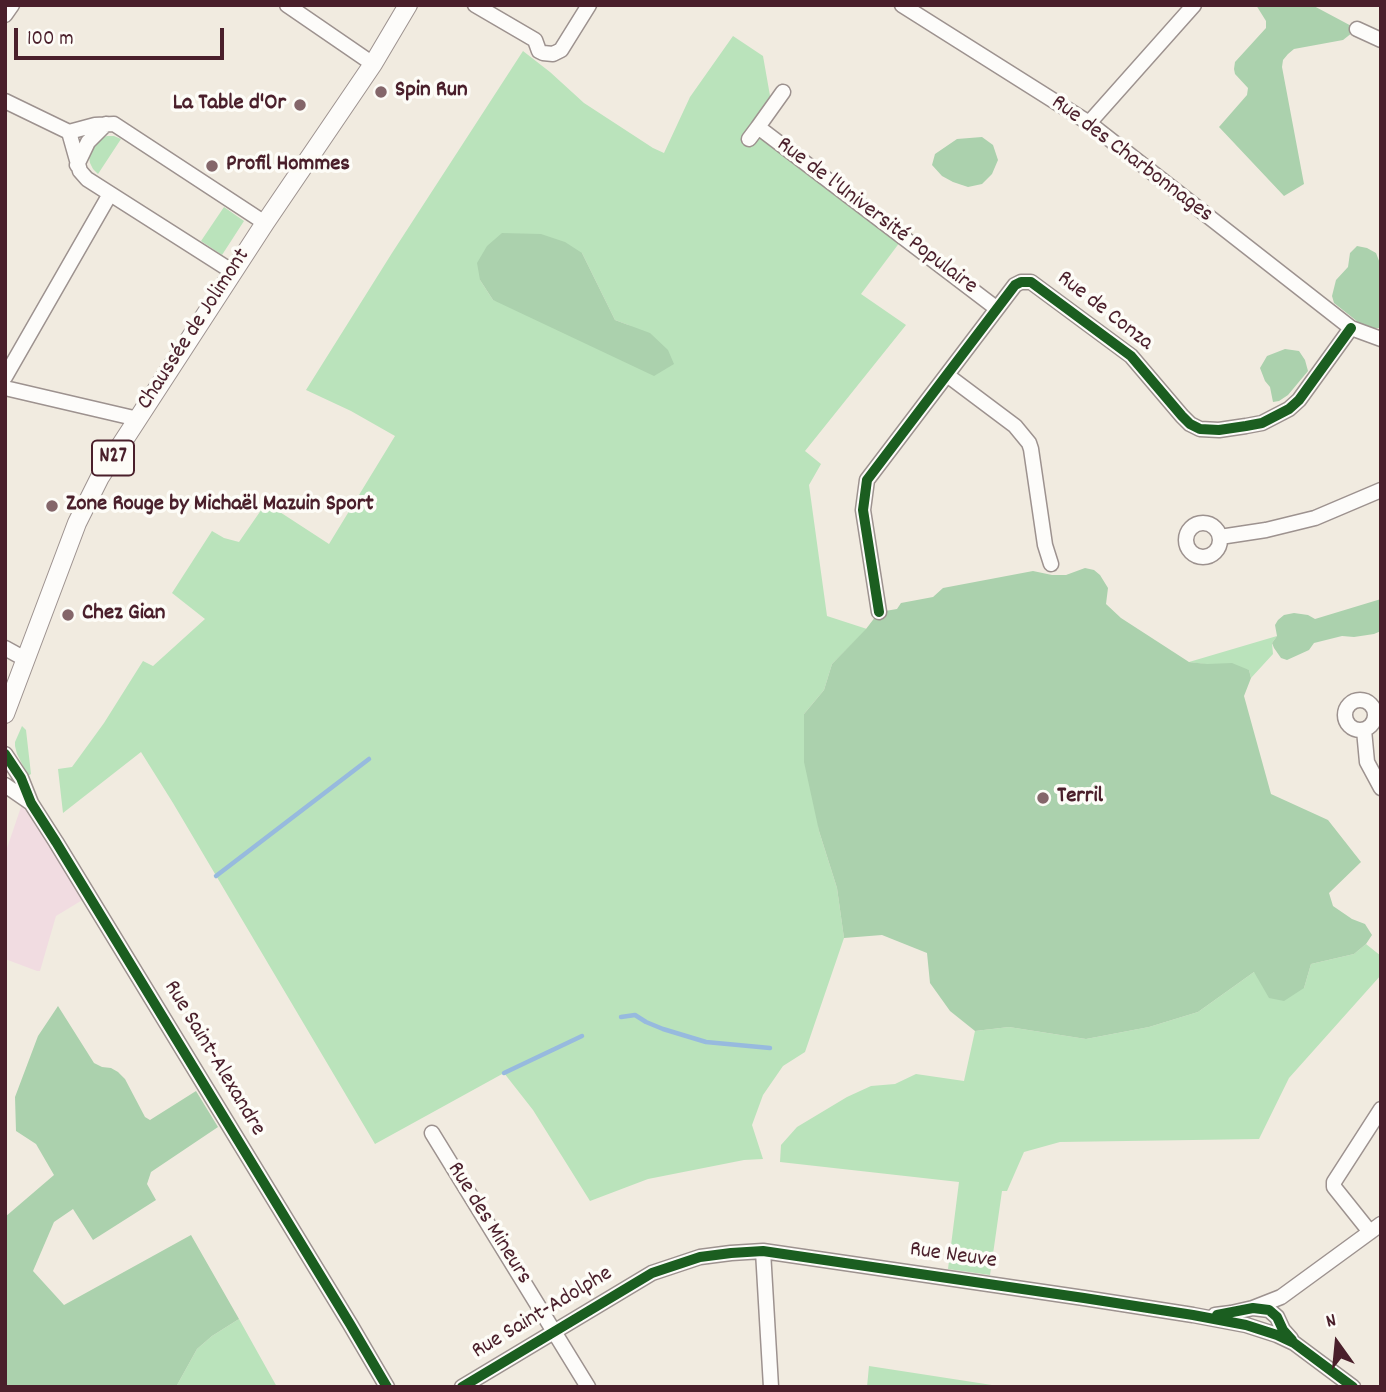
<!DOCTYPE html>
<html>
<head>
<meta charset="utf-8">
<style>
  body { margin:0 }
  #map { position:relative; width:1386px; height:1392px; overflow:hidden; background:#f1ebe0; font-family:Dekko,sans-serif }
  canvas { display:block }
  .frame { position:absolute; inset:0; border:7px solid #4a1f2b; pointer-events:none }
  .north { position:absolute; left:1302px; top:1308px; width:70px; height:70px; -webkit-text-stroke:5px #fdfcf7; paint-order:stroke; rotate:345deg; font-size:19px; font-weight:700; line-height:28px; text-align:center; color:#4a1f2b }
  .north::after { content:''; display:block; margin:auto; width:24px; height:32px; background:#4a1f2b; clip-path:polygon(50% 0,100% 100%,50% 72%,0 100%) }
  .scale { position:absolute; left:14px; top:28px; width:210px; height:32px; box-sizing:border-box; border:4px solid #4a1f2b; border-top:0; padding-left:9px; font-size:21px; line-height:24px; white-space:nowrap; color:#4a1f2b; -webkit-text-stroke:5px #fdfcf7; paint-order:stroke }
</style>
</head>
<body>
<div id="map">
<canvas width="1386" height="1392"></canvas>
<div class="frame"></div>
<div class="north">N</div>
<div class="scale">100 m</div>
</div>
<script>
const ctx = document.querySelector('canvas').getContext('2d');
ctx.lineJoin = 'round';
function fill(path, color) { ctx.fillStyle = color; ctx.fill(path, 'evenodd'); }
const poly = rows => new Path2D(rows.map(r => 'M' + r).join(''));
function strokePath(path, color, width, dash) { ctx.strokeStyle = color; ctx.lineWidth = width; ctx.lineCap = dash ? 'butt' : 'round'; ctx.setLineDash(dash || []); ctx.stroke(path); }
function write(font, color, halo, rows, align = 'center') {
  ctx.font = font + ' Dekko,sans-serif'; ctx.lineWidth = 7; ctx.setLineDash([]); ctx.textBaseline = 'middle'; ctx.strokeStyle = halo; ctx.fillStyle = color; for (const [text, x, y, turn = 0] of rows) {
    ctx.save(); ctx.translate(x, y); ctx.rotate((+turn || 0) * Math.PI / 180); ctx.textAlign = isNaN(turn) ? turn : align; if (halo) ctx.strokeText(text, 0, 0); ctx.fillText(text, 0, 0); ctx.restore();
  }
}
fill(poly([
  [31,803,89,896,56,916,40,971,37,971,5,959,5,854,22,804]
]), '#f1dce1');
fill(poly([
  [733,36,763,56,772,107,758,127,903,238,861,294,906,325,805,451,821,464,809,485,827,616,867,629,832,664,824,690,804,714,819,831,837,888,844,938,805,1052,783,1066,763,1095,752,1125,763,1159,744,1160,648,1179,590,1201,533,1110,504,1073,375,1144,173,803,141,752,63,813,58,769,72,767,104,723,143,661,153,666,205,619,172,593,212,531,224,538,239,542,266,503,329,544,395,436,351,411,306,390,392,253,523,51,550,72,584,103,653,148,664,153,690,97],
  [582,253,615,320,631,326,493,300,480,280],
  [107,136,114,136,121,139,98,174,93,169,90,163,89,156,91,149,100,139],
  [224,207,244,221,222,255,201,241],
  [1277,636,1272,643,1273,654,1251,678,1249,670,1189,662],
  [22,726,26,730,31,774,28,776,17,754,15,746,15,742],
  [1366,944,1381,956,1381,975,1289,1078,1259,1139,1060,1142,1024,1152,1007,1191,1002,1191,990,1275,948,1269,959,1182,780,1162,781,1145,797,1127,847,1097,871,1086,895,1084,916,1074,964,1081,975,1031,1009,1027,1086,1039,1149,1027,1198,1012,1254,972,1304,988,1311,964,1354,954],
  [239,1319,277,1387,176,1387,197,1349,212,1336],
  [869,1366,992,1385,1007,1387,867,1387]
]), '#bae3bb');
fill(poly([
  [1256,5,1312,5,1357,29,1343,40,1294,49,1288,54,1283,60,1282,67,1304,184,1284,196,1219,127,1247,95,1248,88,1235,74,1234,69,1235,62,1266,28,1266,21],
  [982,137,993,145,998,160,992,174,982,184,968,187,953,182,942,176,932,165,935,154,957,139],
  [502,233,541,234,565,242,582,253,615,320,650,333,668,350,674,364,654,376,493,300,480,280,477,263,487,246],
  [1357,246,1367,248,1376,253,1381,266,1381,328,1368,328,1358,322,1334,303,1332,296,1336,280,1348,267,1350,253],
  [1285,349,1299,351,1305,360,1308,371,1288,395,1279,401,1273,402,1270,387,1265,381,1260,368,1267,356],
  [1085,568,1094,570,1100,575,1108,588,1106,604,1121,618,1189,662,1207,664,1232,663,1249,670,1251,678,1244,696,1271,794,1328,820,1361,862,1329,893,1333,906,1352,919,1365,924,1372,935,1366,944,1354,954,1311,964,1304,988,1284,1001,1269,998,1254,972,1198,1012,1149,1027,1086,1039,1009,1027,975,1031,950,1011,930,983,927,953,882,935,844,938,837,888,819,831,804,762,804,714,824,690,832,664,866,629,879,612,897,609,901,603,933,597,943,588,1033,571,1052,575,1066,575],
  [1381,599,1381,631,1374,634,1354,637,1342,636,1314,643,1309,650,1287,660,1281,658,1274,648,1272,643,1277,636,1275,625,1278,620,1284,615,1294,613,1308,615,1315,619],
  [58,1006,94,1063,102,1067,111,1068,118,1072,125,1079,145,1117,150,1120,196,1091,218,1127,151,1172,147,1184,156,1200,93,1240,73,1209,54,1222,33,1271,64,1305,191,1235,239,1319,212,1336,197,1349,176,1387,5,1387,5,1217,54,1175,36,1144,16,1131,15,1097,38,1036]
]), '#abd1ad');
strokePath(poly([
  [216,876,369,759],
  [621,1017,635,1015,646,1022,663,1029,706,1042,770,1048],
  [504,1073,582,1036]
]), '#97bade', 4.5);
const minor = poly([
  [287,5,373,64],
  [475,5,535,40,539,51,543,53,553,54,561,50,589,5],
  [902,5,1089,123,1351,328,1381,339],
  [5,15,12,5],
  [1357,29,1381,40],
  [783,92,758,127,996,308],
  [5,101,69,132],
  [1089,123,1194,5],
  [69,132,95,125,114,124,265,223],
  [69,132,80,171,87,179,233,272],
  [749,139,758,127],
  [77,165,88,142,106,124],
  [947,375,1015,426,1029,443,1031,449,1045,545,1051,564],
  [5,377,110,194],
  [5,388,138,419],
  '1186 540a17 17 0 1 1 34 0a17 17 0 1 1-34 0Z',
  [1220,537,1266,530,1315,518,1381,490],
  [879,612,863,510,867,480,1015,285,1021,282,1031,282,1131,356,1182,416,1190,424,1200,429,1219,430,1246,426,1262,423,1289,409,1299,400,1351,328],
  [5,648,25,659],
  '1345 715a15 15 0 1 1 30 0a15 15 0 1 1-30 0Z',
  [1364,730,1367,762,1381,788],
  [5,754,21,778,31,803,56,842,350,1324,387,1387],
  [5,785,31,803],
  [432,1133,588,1387],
  [1370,1232,1334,1187,1334,1182,1381,1109],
  [763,1251,771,1387],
  [1253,1308,1281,1297,1381,1224],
  [1215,1315,1231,1313,1253,1308,1269,1310,1277,1317,1283,1330,1291,1339],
  [462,1387,652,1273,700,1257,731,1253,763,1251,1084,1298,1193,1315,1246,1325,1277,1335,1294,1343,1353,1387]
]);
const major = poly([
  [5,714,77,523,100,477,265,223,373,64,408,5]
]);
strokePath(minor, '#9d928f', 17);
strokePath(major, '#9d928f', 20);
strokePath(minor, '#fdfcfa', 14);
strokePath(major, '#fdfcfa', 18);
strokePath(poly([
  [879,612,863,510,867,480,1015,285,1021,282,1031,282,1131,356,1182,416,1190,424,1200,429,1219,430,1246,426,1262,423,1289,409,1299,400,1351,328],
  [5,754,21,778,31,803,56,842,350,1324,387,1387],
  [1217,1315,1253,1308,1269,1310,1277,1317,1283,1330,1292,1340],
  [462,1387,652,1273,700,1257,731,1253,763,1251,1084,1298,1193,1315,1246,1325,1277,1335,1294,1343,1353,1387]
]), '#1b5e20', 10);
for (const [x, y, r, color] of [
  [381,92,7,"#84666a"],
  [300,105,7,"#84666a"],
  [212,166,7,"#84666a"],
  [52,506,7,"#84666a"],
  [68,615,7,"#84666a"],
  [1043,798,7,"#84666a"]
]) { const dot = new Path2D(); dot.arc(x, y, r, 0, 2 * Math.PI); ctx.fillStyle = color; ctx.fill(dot); strokePath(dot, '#fdfcf7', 2.5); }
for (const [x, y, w] of [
  [113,458,42]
]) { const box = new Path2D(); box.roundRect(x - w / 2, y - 17.5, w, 35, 5); ctx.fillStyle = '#fdfcf7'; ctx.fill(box); strokePath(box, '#4a1f2b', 2); }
write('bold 21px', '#4a1f2b', null, [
  ["N27",113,458]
]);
write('bold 23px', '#4a1f2b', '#fdfcf7', [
  ["Spin Run",395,92],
  ["La Table d'Or",286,105,"right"],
  ["Profil Hommes",226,166],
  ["Zone Rouge by Michaël Mazuin Sport",66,506],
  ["Chez Gian",82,615],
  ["Terril",1057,798]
], 'left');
write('23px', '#4a1f2b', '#fdfcf7', [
  ["Rue des Charbonnages",1131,160,37],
  ["Rue de l'Université Populaire",876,217,37],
  ["Rue de Conza",1104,312,38],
  ["Chaussée de Jolimont",195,330,-57],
  ["Rue Saint-Alexandre",213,1059,59],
  ["Rue des Mineurs",488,1224,58],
  ["Rue Neuve",953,1257,8],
  ["Rue Saint-Adolphe",543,1314,-31]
]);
</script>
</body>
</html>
